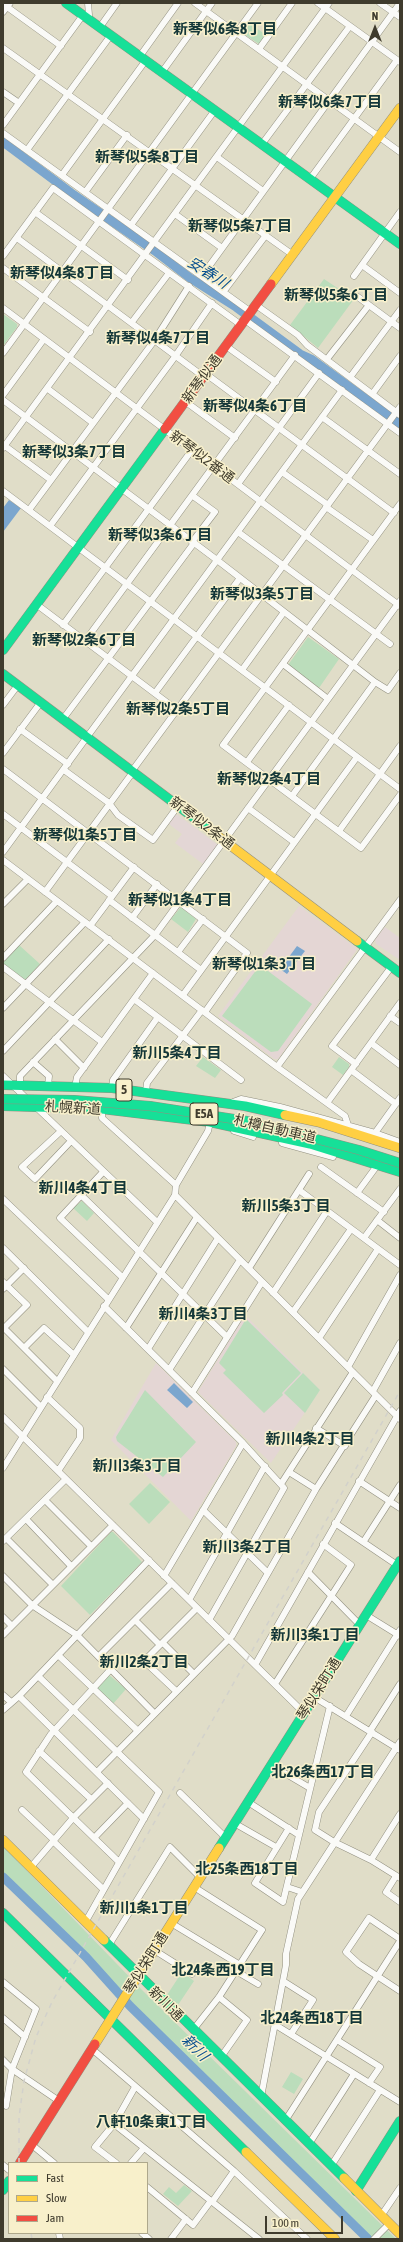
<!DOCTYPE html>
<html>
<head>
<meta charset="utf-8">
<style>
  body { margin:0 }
  #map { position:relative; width:403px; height:2242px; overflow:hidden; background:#e0ddc8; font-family:"Asap Condensed",sans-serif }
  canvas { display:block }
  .frame { position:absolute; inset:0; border:4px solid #3f3b2d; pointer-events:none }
  .legend { position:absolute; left:8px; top:2162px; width:140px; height:72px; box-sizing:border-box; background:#f8f0cb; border:1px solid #aea88c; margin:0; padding:5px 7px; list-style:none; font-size:12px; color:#3f3b2d }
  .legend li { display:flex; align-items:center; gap:8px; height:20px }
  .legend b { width:20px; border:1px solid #aea88c }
  .north { position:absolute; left:355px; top:8px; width:40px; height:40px; -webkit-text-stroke:3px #f8f0cb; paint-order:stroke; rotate:0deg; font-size:11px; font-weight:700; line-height:16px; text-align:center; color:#3f3b2d }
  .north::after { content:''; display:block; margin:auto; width:14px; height:18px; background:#3f3b2d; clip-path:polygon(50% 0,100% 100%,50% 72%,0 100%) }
  .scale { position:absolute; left:265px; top:2216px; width:78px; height:18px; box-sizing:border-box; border:2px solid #3f3b2d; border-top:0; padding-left:5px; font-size:12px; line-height:14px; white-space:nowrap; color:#3f3b2d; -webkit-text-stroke:3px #f8f0cb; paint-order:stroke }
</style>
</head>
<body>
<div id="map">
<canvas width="403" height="2242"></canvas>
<div class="frame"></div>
<ul class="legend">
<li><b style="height:5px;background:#16e098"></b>Fast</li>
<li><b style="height:5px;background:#ffcf43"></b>Slow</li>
<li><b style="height:5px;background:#f24e42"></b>Jam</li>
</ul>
<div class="north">N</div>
<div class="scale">100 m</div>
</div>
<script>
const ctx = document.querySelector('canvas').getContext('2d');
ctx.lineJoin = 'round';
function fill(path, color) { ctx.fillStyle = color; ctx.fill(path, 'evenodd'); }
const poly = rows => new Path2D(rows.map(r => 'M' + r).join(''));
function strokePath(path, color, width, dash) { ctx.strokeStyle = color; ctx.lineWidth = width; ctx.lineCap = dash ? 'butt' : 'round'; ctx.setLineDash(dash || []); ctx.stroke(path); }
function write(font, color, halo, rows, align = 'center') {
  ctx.font = font + ' "Asap Condensed","Noto Sans JP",sans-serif'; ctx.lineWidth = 3; ctx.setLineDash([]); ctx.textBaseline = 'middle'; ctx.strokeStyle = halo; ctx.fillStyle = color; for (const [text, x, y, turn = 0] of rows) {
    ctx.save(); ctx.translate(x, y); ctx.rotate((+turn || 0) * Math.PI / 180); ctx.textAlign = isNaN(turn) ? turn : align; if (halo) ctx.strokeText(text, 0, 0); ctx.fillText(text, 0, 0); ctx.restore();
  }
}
fill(poly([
  [175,815,178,815,218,845,203,864,175,843,182,834,169,824],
  [385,927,400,938,400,960,376,944,375,939]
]), '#e3d6d5');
fill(poly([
  [299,906,356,948,356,951,278,1059,274,1059,218,1016],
  [245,1315,320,1390,271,1463,198,1392],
  [156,1363,236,1442,236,1446,191,1521,111,1440]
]), '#e4d6d4');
fill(poly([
  [248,22,266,35,259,44,242,33],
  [324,279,354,299,318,348,290,325],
  [3,314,17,324,17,327,3,346],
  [308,637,339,659,319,688,288,665],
  [181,907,196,919,188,932,171,919],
  [19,945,40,964,26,979,23,979,3,964,3,962],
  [260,965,312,1004,278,1051,271,1052,222,1016],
  [203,1057,221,1070,215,1078,196,1066],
  [339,1057,349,1064,349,1067,343,1075,332,1067],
  [82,1201,94,1213,87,1221,73,1208],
  [246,1319,301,1373,282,1393,283,1395,264,1413,223,1373,226,1370,219,1363],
  [303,1373,320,1390,305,1413,284,1393],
  [145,1390,196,1442,163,1477,117,1441,116,1437],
  [150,1483,170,1502,149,1524,129,1504],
  [111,1532,113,1532,142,1562,90,1615,61,1586],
  [109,1675,126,1689,113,1704,98,1690,98,1687],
  [3,1846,144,1992,396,2239,371,2239,145,2016,3,1874],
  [182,1972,194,1981,178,2005,167,1995],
  [291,2072,303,2079,294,2094,282,2087],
  [184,2185,192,2191,178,2206,163,2194,169,2187,176,2193]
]), '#bdb');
fill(poly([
  [9,500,21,508,3,532,3,508],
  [297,946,305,951,287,974,280,969],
  [174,1383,193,1402,187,1408,167,1390]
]), '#7ba6ce');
strokePath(poly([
  [3,142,74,195,155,251,190,278,236,307,300,354,311,359,400,424],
  [3,1877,86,1957,130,2006,368,2239]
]), '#7ba6ce', 9);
const street = poly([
  [195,3,400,152],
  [318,3,400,62],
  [380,3,400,17],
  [3,4,61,46],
  [3,12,10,3],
  [87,18,89,15,88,3],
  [100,27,117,3],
  [3,48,293,255],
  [259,49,292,3],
  [140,56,178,3],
  [162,72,212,3],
  [3,92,19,103],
  [3,125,83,15],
  [3,133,251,312],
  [262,144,350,26],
  [27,150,111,35],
  [217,157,263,191],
  [62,175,146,60],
  [310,179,397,60],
  [86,191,127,135],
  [35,212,128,280],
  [175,214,222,248],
  [131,225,215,110],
  [17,238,204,377],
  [3,256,53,188,241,325],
  [362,265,400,293],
  [3,268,90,332],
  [202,276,400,3],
  [354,276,400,212],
  [224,291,266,235],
  [358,297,400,328],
  [256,305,298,335,307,345,400,415],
  [3,308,400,606],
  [245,320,400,433],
  [132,322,169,273],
  [226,346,276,382],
  [3,353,258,3],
  [327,359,369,305],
  [206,374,394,513],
  [351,376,400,310],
  [48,389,93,423],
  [373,393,400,356],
  [3,395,44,339],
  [3,400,217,560,375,682,292,796],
  [186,402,235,438],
  [322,417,400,474],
  [5,446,51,480],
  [3,448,329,3],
  [282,472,328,505],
  [238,484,319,373],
  [3,491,400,789],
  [400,504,223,745,361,848,400,795],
  [326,507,373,540],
  [29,510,154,341,189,286],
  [50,526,174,358,212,303],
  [238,532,390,644],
  [192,542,215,512,193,496],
  [36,604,177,710],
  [63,625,192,450],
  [85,641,295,355],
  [283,664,328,699],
  [242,670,284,612],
  [375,682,388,690,400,673],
  [155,693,240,578],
  [3,705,18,685],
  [63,719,194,543],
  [20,729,68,764],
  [87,737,342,390],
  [3,753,41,702],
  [247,762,289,705],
  [3,769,247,953,205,1012],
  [64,770,109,803,118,815,153,840,178,806],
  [132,771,400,407],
  [248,808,294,842],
  [3,814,112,896],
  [339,831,400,746],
  [3,852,87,737],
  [3,860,277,1067,400,900],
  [45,892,133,772],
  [109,900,201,970],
  [3,904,28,879],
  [132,918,157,884],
  [90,926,134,867],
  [178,952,203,919],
  [3,958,57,901],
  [3,967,102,1042],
  [183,995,357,757],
  [134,999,241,1080],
  [3,1008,85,922],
  [390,1016,400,1023],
  [55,1039,84,1068],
  [371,1043,400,1065],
  [3,1051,109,939],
  [33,1062,49,1076,48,1086],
  [356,1064,332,1046,392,966],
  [277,1067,345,1116,348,1125],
  [351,1070,396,1104],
  [3,1076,26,1098],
  [20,1084,20,1076,155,935,400,601],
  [75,1087,77,1077,153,973],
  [112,1088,113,1080,158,1017],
  [146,1092,147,1083,202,1010],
  [233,1102,241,1099,280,1107,375,1133,400,1142],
  [327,1103,400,1003],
  [36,1107,157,1222],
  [102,1109,102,1118,176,1185],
  [234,1131,253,1137],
  [60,1132,22,1167,35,1179,71,1141],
  [375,1133,400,1098],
  [282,1143,333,1157],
  [321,1167,384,1212],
  [103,1172,60,1218,122,1277],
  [299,1190,400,1265],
  [357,1193,376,1167],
  [81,1195,227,1337],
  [175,1195,176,1185,208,1131,210,1122],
  [3,1199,108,1299],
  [377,1220,400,1238],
  [364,1238,400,1189],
  [3,1248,88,1332],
  [249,1268,309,1174],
  [3,1282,27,1305,3,1329],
  [3,1289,24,1268],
  [273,1293,327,1211],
  [104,1306,243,1443,164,1576],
  [293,1312,351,1229],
  [3,1327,57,1381],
  [126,1328,197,1217],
  [319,1338,378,1249],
  [24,1348,44,1328,74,1355],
  [148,1349,218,1238],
  [348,1367,400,1275],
  [3,1369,41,1407],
  [169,1370,240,1260],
  [373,1391,400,1343],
  [192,1393,262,1282],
  [47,1397,80,1428,80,1438,58,1471],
  [3,1417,304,1713],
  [316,1428,345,1446],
  [3,1468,175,1195,400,1419],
  [289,1472,316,1489],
  [359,1481,400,1508],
  [281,1484,353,1372],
  [45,1500,91,1546],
  [203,1510,268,1573],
  [26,1519,71,1566],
  [335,1523,397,1565],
  [6,1538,53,1585],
  [3,1541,66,1479],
  [364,1541,400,1485],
  [308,1572,360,1625],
  [3,1576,32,1605,77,1635,154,1713],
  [189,1600,265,1466],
  [366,1615,400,1636],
  [3,1617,12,1626],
  [135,1620,160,1645],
  [209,1620,284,1488,243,1443],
  [3,1635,113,1525],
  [163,1643,193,1673],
  [58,1655,137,1730],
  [99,1656,172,1583],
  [255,1665,400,1411],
  [111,1669,51,1734,26,1772,119,1862],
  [38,1676,159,1792,86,1921],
  [275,1684,351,1565,323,1544],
  [176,1691,144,1661,197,1608],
  [3,1695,11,1702],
  [19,1696,144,1819],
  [314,1697,400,1750],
  [3,1710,19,1696,149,1560],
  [346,1716,400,1630],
  [370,1731,400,1684],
  [372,1732,319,1812,315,1830,334,1842,371,1860,400,1878],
  [39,1751,91,1799],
  [271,1765,310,1788],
  [97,1772,232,1636,316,1489,376,1395],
  [180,1793,225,1837],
  [248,1802,299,1835],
  [22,1810,54,1840],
  [234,1823,276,1847],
  [289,1828,255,1883,283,1902,330,1706],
  [94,1838,128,1803],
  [53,1841,103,1889],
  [371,1860,400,1814],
  [31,1867,73,1818,108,1783],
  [396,1876,386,1892,400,1902],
  [287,1887,302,1892],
  [171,1923,240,1965],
  [400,1939,369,1918,346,1952,359,1964,400,1991],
  [109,1945,170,1847,200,1877],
  [154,1950,192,1974],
  [236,1971,258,1984],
  [283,1981,313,2000,291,2034],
  [3,1982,36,2009,12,2069,6,2106,3,2103],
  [219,1997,247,2020,221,2057],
  [3,2018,25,2037],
  [274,2024,400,2102],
  [193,2030,219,1997,262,1930,194,1887],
  [337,2040,380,2067,369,2083],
  [92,2049,234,2171,307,2239],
  [3,2060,12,2069,59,2101],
  [261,2097,286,1965,286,1954,298,1899,400,1742],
  [285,2121,400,1941],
  [114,2124,259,2239],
  [309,2144,354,2074],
  [32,2145,54,2163],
  [116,2163,95,2147,114,2124,135,2087],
  [131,2163,144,2148],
  [3,2165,9,2170],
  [331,2166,380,2090],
  [147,2187,193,2225,210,2202],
  [212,2202,234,2171],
  [381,2216,400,2188],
  [59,2233,60,2239],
  [142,2233,149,2239],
  [171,2239,186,2219],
  [374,2239,389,2224]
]);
const fast = poly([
  [66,3,400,244],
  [3,650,165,429],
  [3,674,210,830],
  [357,941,400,973],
  [3,1085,112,1088,245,1106,285,1115],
  [3,1106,102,1109,210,1122,310,1144,400,1172],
  [219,1848,400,1561],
  [3,1913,246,2152],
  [104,1940,344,2178],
  [3,2190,9,2181],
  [356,2191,400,2121]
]);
const slow = poly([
  [271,284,400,108],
  [210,830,357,941],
  [285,1115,318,1122,400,1148],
  [3,1840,104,1940],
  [95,2044,219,1848],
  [246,2152,335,2239],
  [344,2178,400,2234]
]);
const jam = poly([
  [165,429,271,284],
  [20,2163,95,2044]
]);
strokePath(street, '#929080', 7);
strokePath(fast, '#929080', 10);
strokePath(slow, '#929080', 10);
strokePath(jam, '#929080', 10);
strokePath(street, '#fafaf7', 6);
strokePath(fast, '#16e098', 9);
strokePath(slow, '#ffcf43', 9);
strokePath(jam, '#f24e42', 9);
strokePath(poly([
  [19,2163,19,2117,24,2081,36,2037,52,2002,400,1391],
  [31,2233,32,2239]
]), '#d2d1cb', 1.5, [5, 5]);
const fastBridge = poly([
  [3,1099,74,1100,150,1106,247,1121,359,1150,400,1163]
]);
strokePath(fastBridge, '#929080', 10, []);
strokePath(fastBridge, '#16e098', 9);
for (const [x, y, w] of [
  [124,1090,16],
  [204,1114,28]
]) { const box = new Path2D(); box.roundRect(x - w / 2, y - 11, w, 22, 3); ctx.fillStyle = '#f8f0cb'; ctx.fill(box); strokePath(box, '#3f3b2d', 1); }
write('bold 13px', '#3f3b2d', null, [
  ["5",124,1090],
  ["E5A",204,1114]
]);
write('14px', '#3f3b2d', '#f8f0cb', [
  ["新琴似通",202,379,-54],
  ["新琴似2番通",202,457,37],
  ["新琴似2条通",202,823,37],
  ["札幌新道",73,1108,3],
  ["札樽自動車道",275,1129,13],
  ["琴似栄町通",319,1689,-58],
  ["琴似栄町通",146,1963,-58],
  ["新川通",166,2004,45]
]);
write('bold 15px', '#143738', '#f8f0cb', [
  ["新琴似6条8丁目",225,29],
  ["新琴似6条7丁目",330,102],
  ["新琴似5条8丁目",147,157],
  ["新琴似5条7丁目",240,226],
  ["新琴似4条8丁目",62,273],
  ["新琴似5条6丁目",336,295],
  ["新琴似4条7丁目",158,338],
  ["新琴似4条6丁目",255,406],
  ["新琴似3条7丁目",74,452],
  ["新琴似3条6丁目",160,535],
  ["新琴似3条5丁目",262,594],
  ["新琴似2条6丁目",84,640],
  ["新琴似2条5丁目",178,709],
  ["新琴似2条4丁目",269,779],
  ["新琴似1条5丁目",85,835],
  ["新琴似1条4丁目",180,900],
  ["新琴似1条3丁目",264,964],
  ["新川5条4丁目",177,1053],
  ["新川4条4丁目",83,1188],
  ["新川5条3丁目",286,1206],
  ["新川4条3丁目",203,1314],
  ["新川4条2丁目",310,1439],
  ["新川3条3丁目",137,1466],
  ["新川3条2丁目",247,1547],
  ["新川3条1丁目",315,1635],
  ["新川2条2丁目",144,1662],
  ["北26条西17丁目",323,1772],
  ["北25条西18丁目",247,1869],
  ["新川1条1丁目",144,1908],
  ["北24条西19丁目",223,1970],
  ["北24条西18丁目",312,2018],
  ["八軒10条東1丁目",151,2122]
]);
write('italic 15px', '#0c5290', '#f8f0cb', [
  ["安春川",208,273,33],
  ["新川",195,2048,45]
]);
</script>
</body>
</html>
